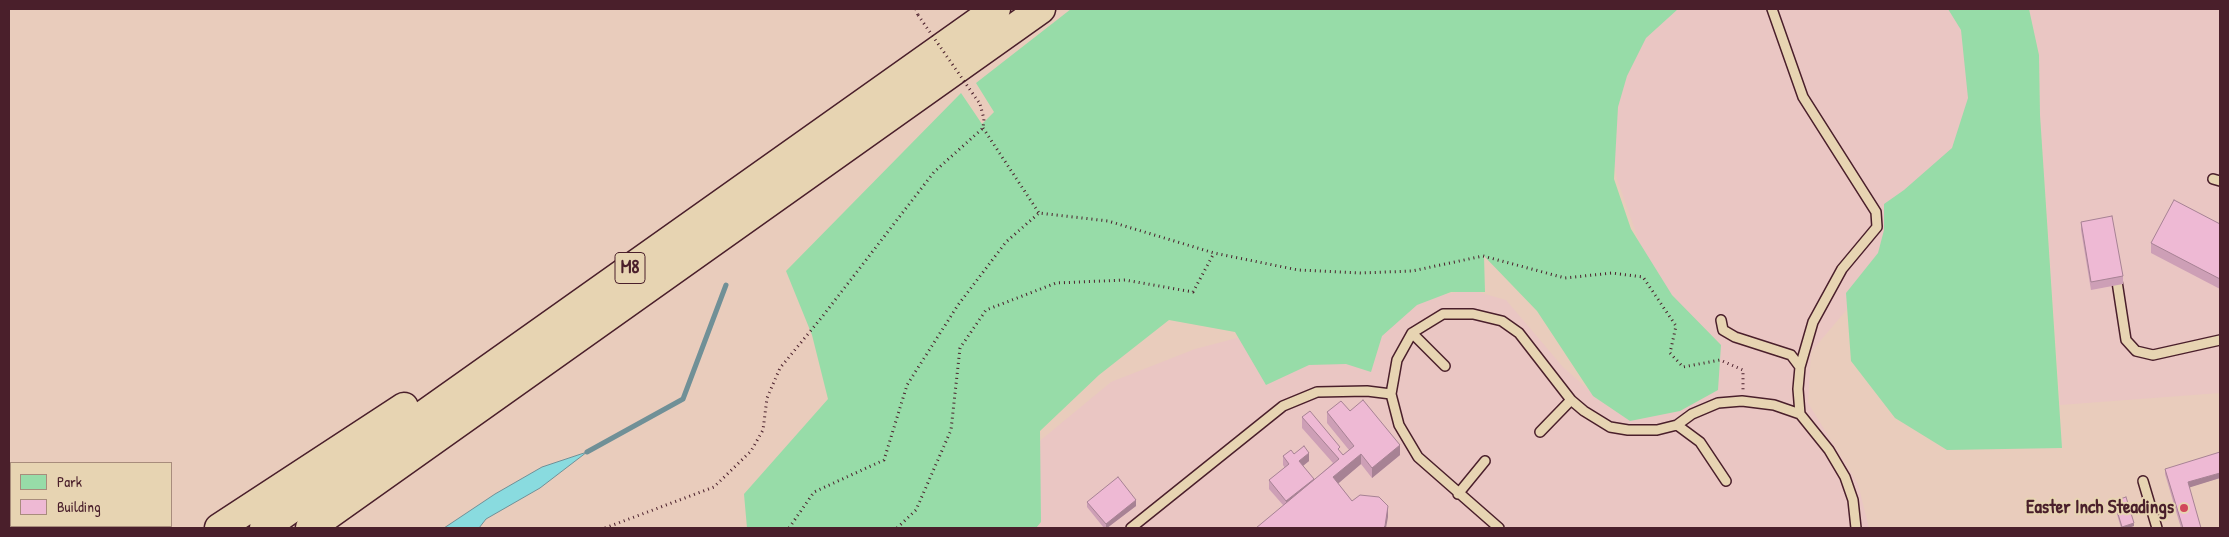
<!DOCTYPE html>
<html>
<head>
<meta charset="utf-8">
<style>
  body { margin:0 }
  #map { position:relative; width:2229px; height:537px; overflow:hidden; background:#e9ccbc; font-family:"Patrick Hand",sans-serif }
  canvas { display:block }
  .frame { position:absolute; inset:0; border:10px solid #4a1f2b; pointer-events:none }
  .legend { position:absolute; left:10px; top:462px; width:162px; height:65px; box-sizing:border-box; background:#e7d4b2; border:1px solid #a88c7c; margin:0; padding:6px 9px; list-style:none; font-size:15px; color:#4a1f2b }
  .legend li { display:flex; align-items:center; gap:10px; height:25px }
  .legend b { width:25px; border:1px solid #a88c7c }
</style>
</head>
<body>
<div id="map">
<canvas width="2229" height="537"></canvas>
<div class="frame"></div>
<ul class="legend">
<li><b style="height:14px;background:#97dca8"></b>Park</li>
<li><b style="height:14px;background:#eeb9d4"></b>Building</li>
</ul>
</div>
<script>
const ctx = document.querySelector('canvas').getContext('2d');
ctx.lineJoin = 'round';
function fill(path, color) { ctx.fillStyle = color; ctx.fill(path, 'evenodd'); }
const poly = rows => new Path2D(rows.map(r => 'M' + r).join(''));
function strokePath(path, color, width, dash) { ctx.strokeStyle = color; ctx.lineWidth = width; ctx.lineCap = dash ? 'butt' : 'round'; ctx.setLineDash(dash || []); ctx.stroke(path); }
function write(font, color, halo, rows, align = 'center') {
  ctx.font = font + ' "Patrick Hand",sans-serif'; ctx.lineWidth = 4; ctx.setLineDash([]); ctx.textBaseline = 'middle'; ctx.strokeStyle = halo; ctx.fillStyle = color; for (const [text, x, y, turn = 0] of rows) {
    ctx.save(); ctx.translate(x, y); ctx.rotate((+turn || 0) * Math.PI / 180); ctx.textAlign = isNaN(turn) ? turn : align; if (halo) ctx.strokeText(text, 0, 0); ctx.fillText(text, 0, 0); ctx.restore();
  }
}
fill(poly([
  [1654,9,1954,9,1957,15,1975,80,1974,131,1881,269,1811,352,1808,403,1858,484,1869,528,994,528,1024,454,1111,382,1195,349,1344,310,1471,290,1506,300,1563,367,1608,407,1636,413,1665,414,1698,402,1717,368,1647,264,1617,179,1603,83],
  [2029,9,2220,9,2220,393,2060,405,2040,115,2039,55]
]), '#eac6c3');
fill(poly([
  [1071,9,1678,9,1646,38,1627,76,1618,107,1614,179,1631,229,1672,295,1721,345,1718,390,1680,411,1630,421,1593,396,1537,311,1484,256,1485,292,1451,292,1417,305,1382,336,1371,372,1346,364,1309,365,1266,385,1235,332,1169,320,1099,375,1040,431,1041,522,1036,528,747,528,744,494,828,399,812,335,786,271,961,93,982,124,994,112,976,83],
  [1948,9,2029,9,2039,55,2040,115,2062,448,1947,450,1895,418,1851,361,1846,293,1878,253,1884,230,1884,204,1904,190,1952,148,1968,98,1961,30]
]), '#97dca8');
const water = poly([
  [587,452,540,488,486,519,479,528,444,528,495,494,542,467,587,452]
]);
fill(water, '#89dbdf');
strokePath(water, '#709097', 1);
strokePath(poly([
  [587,452,683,399,726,285]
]), '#709097', 5);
const lane = poly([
  [1772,9,1803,97,1876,212,1877,227,1842,269,1813,322,1800,367],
  [2213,179,2220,181],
  [2116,275,2126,340,2136,351,2153,355,2220,340],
  [1721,320,1723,330,1735,337,1791,355,1800,367,1798,389,1800,414],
  [1412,333,1445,366],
  [1677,425,1700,442,1726,481],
  [1540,432,1571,400],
  [2143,481,2157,528],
  [1458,494,1485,461],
  [1131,528,1283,406,1317,392,1367,391,1391,394],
  [1499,528,1418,457,1399,425,1391,394,1397,360,1412,333,1443,314,1473,314,1502,321,1519,333,1571,400,1584,411,1610,427,1628,430,1657,430,1677,425,1692,414,1718,403,1742,401,1774,405,1800,414,1829,450,1845,477,1853,500,1856,528]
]);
const highway = poly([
  [219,528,404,407],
  [264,528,996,9],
  [310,528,1041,9]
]);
strokePath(lane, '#4a1f2b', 12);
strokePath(highway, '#4a1f2b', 31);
strokePath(poly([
  [916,9,918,15],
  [983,128,1039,213],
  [605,528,714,487,751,451,763,430,767,398,780,368,822,317,934,172,983,128,984,119,980,104],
  [789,528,814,492,884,460,907,385,958,305,1006,242,1039,213,1108,221,1214,253,1298,270,1361,273,1412,271,1483,256,1565,278,1612,273,1643,277,1676,326,1670,353,1683,367,1720,360,1743,370,1743,391],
  [897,528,916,510,951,430,960,348,986,310,1056,283,1125,280,1193,292,1214,253]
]), '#4a1f2b', 3, [1, 4]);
strokePath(lane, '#e7d4b2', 9);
strokePath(highway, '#e7d4b2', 28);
strokePath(poly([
  [918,15,980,104]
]), '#4a1f2b', 3, [1, 4]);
fill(poly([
  [2081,222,2123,276,2123,284,2091,290,2081,230],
  [2220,224,2220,289,2151,253,2151,243],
  [1350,411,1400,455,1372,478,1361,464,1338,483,1352,501,1388,517,1283,505,1269,489,1269,480,1285,468,1283,465,1283,456,1294,454,1309,461,1303,466,1314,480,1333,463,1302,428,1302,417,1340,452,1343,455,1349,450,1327,423,1327,412],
  [2165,469,2220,478,2189,487,2201,528,2181,528,2165,474],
  [2114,501,2134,526,2128,528,2121,528,2114,504],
  [1087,502,1136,506,1107,528,1104,528,1087,507]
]), '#cd9fb6');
fill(poly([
  [1400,445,1400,455,1372,478,1372,468],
  [1309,453,1309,461,1299,469,1299,461],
  [1361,454,1361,464,1333,488,1333,477],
  [2220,473,2220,478,2188,488,2188,482],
  [1314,479,1314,487,1286,509,1286,501],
  [1136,500,1136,506,1107,528,1106,528,1106,524],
  [1388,506,1388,517,1386,528,1383,528],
  [2134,523,2134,526,2128,528,2122,528,2122,527]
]), '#a78294');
const building = poly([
  [2174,200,2220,224,2220,279,2151,243,2174,200],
  [2112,216,2123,276,2091,282,2081,222,2112,216],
  [1363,400,1400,445,1372,468,1361,454,1333,477,1352,501,1360,495,1379,497,1388,506,1385,526,1383,528,1256,528,1339,459,1302,417,1310,411,1340,447,1338,449,1343,455,1354,446,1327,412,1341,401,1350,411,1363,400],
  [1304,446,1309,453,1299,461,1314,479,1286,501,1269,480,1289,464,1283,456,1291,450,1294,454,1304,446],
  [2220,452,2220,473,2188,482,2201,528,2183,528,2165,469,2220,452],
  [1118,477,1136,500,1106,524,1087,502,1118,477],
  [2126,497,2134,523,2122,527,2114,501,2126,497]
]);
fill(building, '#eeb9d4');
strokePath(building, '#a78294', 1);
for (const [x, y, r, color] of [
  [2184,508,5,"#d1495b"]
]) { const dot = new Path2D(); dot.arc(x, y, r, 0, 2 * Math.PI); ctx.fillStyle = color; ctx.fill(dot); strokePath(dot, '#e7d4b2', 2); }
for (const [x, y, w] of [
  [630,268,30]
]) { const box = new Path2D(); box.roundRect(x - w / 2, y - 15.5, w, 31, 4); ctx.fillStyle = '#e7d4b2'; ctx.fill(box); strokePath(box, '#4a1f2b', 1); }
write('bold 18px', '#4a1f2b', null, [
  ["M8",630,268]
]);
write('bold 19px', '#4a1f2b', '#e7d4b2', [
  ["Easter Inch Steadings",2174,508]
], 'right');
</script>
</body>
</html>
